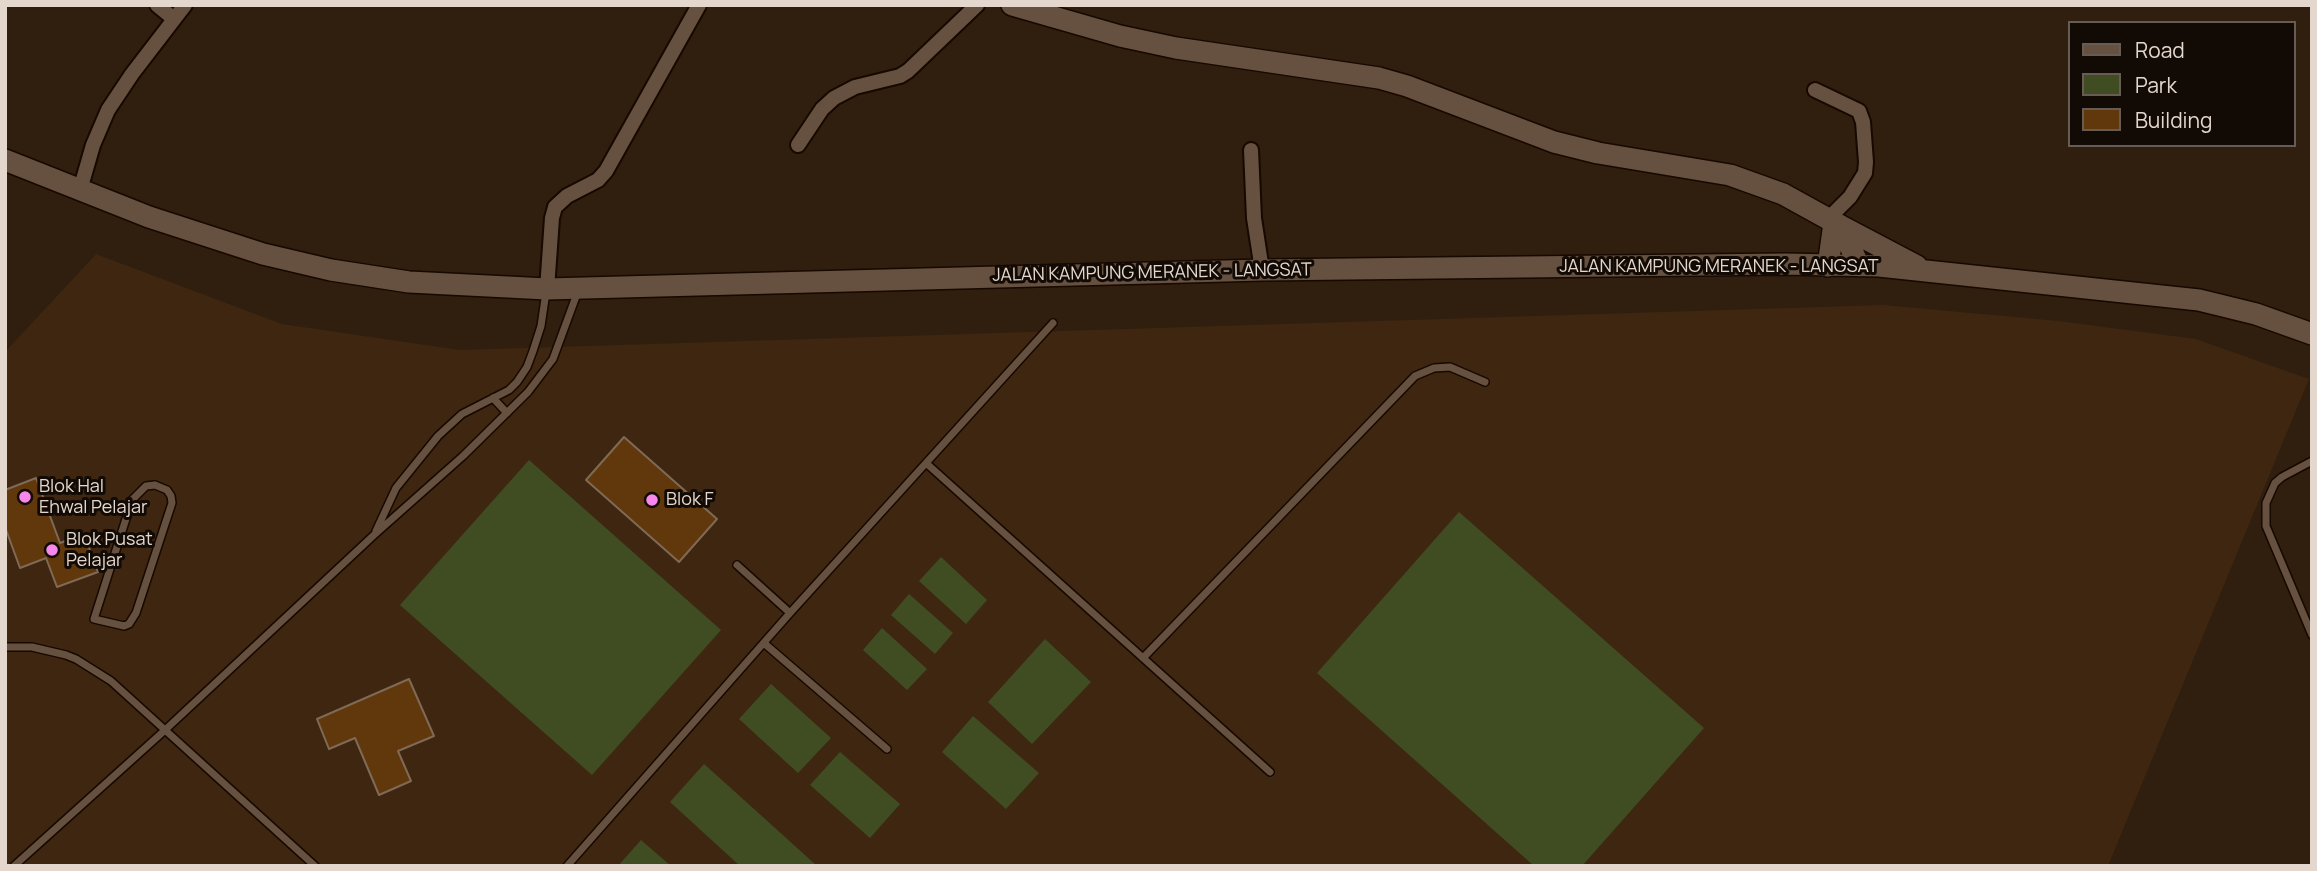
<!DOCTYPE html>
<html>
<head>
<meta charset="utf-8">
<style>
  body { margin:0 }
  #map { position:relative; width:2317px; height:871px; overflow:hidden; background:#301e0e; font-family:Manrope,sans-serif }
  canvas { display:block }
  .frame { position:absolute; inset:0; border:7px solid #e4d7cd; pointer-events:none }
  .legend { position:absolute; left:2068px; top:21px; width:228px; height:126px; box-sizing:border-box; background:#120a04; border:2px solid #665c54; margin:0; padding:9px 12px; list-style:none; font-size:21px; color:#e4d7cd }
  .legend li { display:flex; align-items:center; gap:14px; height:35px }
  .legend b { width:35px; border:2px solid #665c54 }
</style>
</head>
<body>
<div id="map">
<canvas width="2317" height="871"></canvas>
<div class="frame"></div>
<ul class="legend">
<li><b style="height:9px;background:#665140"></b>Road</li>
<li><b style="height:19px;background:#404d23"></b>Park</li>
<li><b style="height:19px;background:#61380b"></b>Building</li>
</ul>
</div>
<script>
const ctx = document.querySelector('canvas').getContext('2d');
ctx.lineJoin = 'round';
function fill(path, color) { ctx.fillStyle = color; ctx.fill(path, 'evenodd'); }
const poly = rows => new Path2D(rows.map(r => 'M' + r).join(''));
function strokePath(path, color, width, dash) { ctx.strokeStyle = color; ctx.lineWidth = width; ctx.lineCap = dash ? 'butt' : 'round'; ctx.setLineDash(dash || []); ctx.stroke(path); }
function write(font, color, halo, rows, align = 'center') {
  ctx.font = font + ' Manrope,sans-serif'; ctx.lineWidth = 6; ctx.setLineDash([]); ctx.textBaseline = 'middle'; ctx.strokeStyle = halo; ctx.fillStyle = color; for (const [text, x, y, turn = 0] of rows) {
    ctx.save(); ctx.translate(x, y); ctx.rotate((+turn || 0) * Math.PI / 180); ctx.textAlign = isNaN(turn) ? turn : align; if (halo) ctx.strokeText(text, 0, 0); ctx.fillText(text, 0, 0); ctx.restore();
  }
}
fill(poly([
  [96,254,282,324,460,350,1883,305,2059,321,2196,339,2309,379,2108,866,5,866,5,352]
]), '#3e2610');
fill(poly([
  [529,460,721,630,592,775,400,605],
  [1459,512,1704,728,1582,866,1534,866,1317,673],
  [941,557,987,600,966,624,919,581],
  [909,594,953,633,935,654,891,615],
  [882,628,927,669,907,690,863,650],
  [1045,639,1091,682,1032,744,988,702],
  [771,684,831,738,798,773,739,719],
  [973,716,1039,773,1006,809,942,752],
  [840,752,900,804,870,838,810,785],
  [704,764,774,827,817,866,740,866,670,802],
  [641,840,671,866,618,866]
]), '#404d23');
const building = poly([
  [624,437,717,519,679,562,586,480,624,437],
  [36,478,60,543,84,534,98,572,57,587,46,558,20,568,5,527,5,490,36,478],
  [409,679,434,736,398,751,411,781,379,795,355,738,329,749,317,719,409,679]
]);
fill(building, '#61380b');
strokePath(building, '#7f6a57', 2);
const service = poly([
  [493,398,507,413],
  [2312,461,2282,477,2275,483,2266,503,2266,526,2312,635],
  [926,463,1270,772],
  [155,485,167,490,171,496,172,503,136,613,129,624,124,626,94,619,132,500,146,486,155,485],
  [376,531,396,488,438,436,462,414,509,390,517,382,527,367,533,351,541,326,546,292],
  [737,565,790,613],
  [765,644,887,749],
  [5,647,32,647,66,655,76,659,111,681,315,866],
  [1143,658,1415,376,1434,368,1450,367,1485,382],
  [14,866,164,731,374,535,463,456,528,392,553,359,578,291],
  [567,866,790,613,1053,323]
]);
const minor = poly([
  [157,5,174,19],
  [1815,90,1859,111,1863,122,1866,162,1865,173,1850,197,1828,219],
  [798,145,822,109,834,98,855,87,900,76,908,71,977,5],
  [1251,150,1254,218,1262,270],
  [80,190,93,145,108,110,132,74,185,5],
  [547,289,552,218,555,207,567,196,598,180,606,171,699,5]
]);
const secondary = poly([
  [1012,5,1120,36,1176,48,1379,78,1407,86,1554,142,1598,153,1730,175,1783,194,1841,226,1859,266],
  [5,160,149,217,263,254,331,270,409,282,547,289,1262,270,1785,264,1879,266,2199,300,2256,314,2312,334],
  [1841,226,1917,266],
  [1828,266,1834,223]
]);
strokePath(service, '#170800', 10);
strokePath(minor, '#170800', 18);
strokePath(secondary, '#170800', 24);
strokePath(service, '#665140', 7);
strokePath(minor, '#665140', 14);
strokePath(secondary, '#665140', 21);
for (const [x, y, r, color] of [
  [25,497,7,"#f788eb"],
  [652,500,7,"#f788eb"],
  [52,550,7,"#f788eb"]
]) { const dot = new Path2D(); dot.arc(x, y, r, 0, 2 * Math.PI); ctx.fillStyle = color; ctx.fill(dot); strokePath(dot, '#120a04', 2.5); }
write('18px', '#e4d7cd', '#120a04', [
  ["JALAN KAMPUNG MERANEK - LANGSAT",1719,267],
  ["JALAN KAMPUNG MERANEK - LANGSAT",1152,273,-1]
]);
write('18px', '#e4d7cd', '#120a04', [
  ["Blok Hal",39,487],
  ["Ehwal Pelajar",39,508],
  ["Blok F",666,500],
  ["Blok Pusat",66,540],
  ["Pelajar",66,561]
], 'left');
</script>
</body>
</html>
